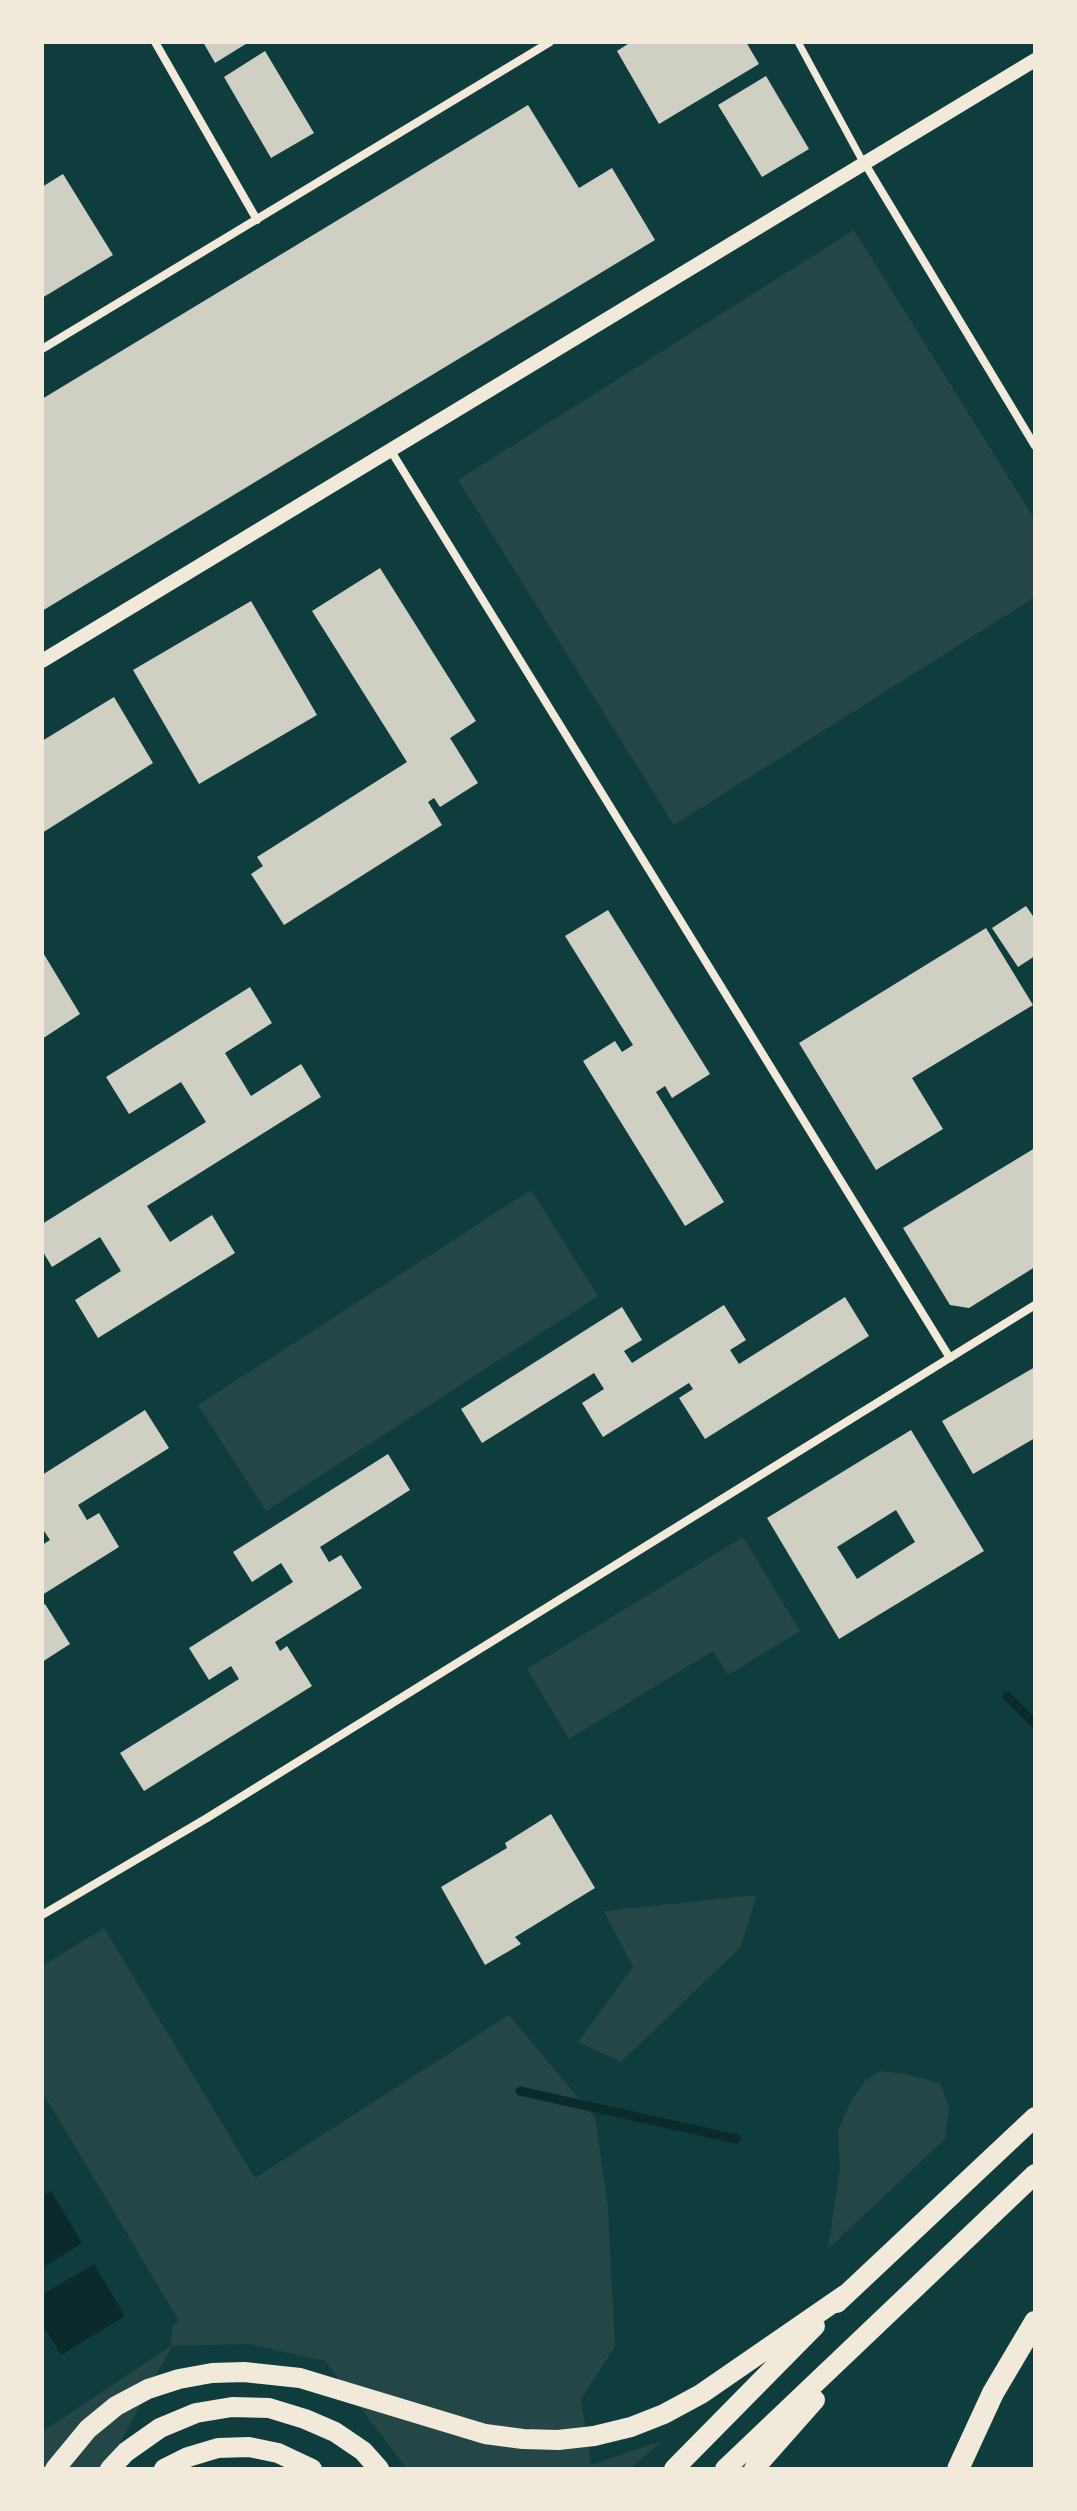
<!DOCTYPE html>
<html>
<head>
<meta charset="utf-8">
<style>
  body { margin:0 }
  #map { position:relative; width:1077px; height:2511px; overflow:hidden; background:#0f3d3e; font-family:"Nunito Sans",sans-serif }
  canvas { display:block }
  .frame { position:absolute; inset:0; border:44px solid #f1e9da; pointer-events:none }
</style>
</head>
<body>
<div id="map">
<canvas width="1077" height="2511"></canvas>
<div class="frame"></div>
</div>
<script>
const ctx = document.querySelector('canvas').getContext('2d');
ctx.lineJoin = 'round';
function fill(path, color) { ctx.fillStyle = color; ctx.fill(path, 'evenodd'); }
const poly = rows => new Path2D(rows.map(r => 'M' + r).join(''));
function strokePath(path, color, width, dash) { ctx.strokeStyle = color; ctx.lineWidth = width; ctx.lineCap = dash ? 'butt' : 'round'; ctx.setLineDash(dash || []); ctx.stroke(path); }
fill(poly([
  [854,230,1035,520,1035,597,674,825,458,480],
  [531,1190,598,1296,266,1511,198,1405],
  [743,1537,800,1631,728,1675,713,1651,569,1739,527,1669],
  [757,1895,740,1948,621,2062,578,2042,633,1967,604,1911],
  [104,1928,255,2178,509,2015,595,2118,608,2209,615,2346,581,2399,591,2465,662,2441,630,2469,407,2469,325,2361,248,2344,172,2346,106,2469,42,2469,42,2432,171,2346,172,2325,179,2321,42,2091,42,1966],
  [881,2071,905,2074,940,2083,949,2107,945,2139,828,2249,840,2167,838,2131,850,2103,866,2080]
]), '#244646');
fill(poly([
  [51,2191,82,2243,42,2268,42,2197],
  [94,2264,125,2316,61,2355,42,2324,42,2295]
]), '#0a2a2b');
strokePath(poly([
  [1007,1696,1035,1724],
  [520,2091,736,2139]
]), '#0a2a2b', 9);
fill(poly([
  [203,42,249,42,215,63],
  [631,42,746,42,759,64,659,124,617,51],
  [265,51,314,133,271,158,224,77],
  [766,76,809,149,762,177,718,105],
  [528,105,579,188,612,168,655,240,42,611,42,399],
  [63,174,113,255,42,298,42,187],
  [380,568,476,721,450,738,478,783,440,807,434,798,428,802,442,825,284,925,251,874,263,866,257,857,407,762,312,611],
  [251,601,317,715,199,784,133,670],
  [114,697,153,763,42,833,42,741],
  [1026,906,1035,919,1035,956,1018,967,992,928],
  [608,910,710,1074,672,1098,665,1086,656,1092,724,1202,685,1226,583,1061,615,1041,622,1052,633,1045,565,936],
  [986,928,1033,1005,912,1078,943,1129,876,1170,799,1043],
  [42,951,80,1014,42,1039],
  [250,987,272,1023,225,1053,251,1096,301,1064,321,1097,147,1206,170,1242,212,1215,235,1253,98,1338,75,1300,121,1271,100,1237,52,1267,42,1250,42,1224,206,1122,181,1082,129,1114,106,1077],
  [1035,1148,1035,1267,969,1308,950,1305,903,1228],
  [845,1297,869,1336,705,1439,679,1398,693,1389,689,1383,603,1437,582,1403,604,1389,594,1373,482,1443,461,1409,622,1307,642,1340,624,1351,632,1363,724,1305,746,1340,730,1350,739,1364],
  [1035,1367,1035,1438,973,1474,942,1421],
  [145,1410,169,1448,78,1505,87,1520,99,1513,119,1547,42,1595,42,1545,50,1540,42,1528,42,1475],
  [911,1430,984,1551,839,1639,767,1518],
  [896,1510,915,1542,857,1579,837,1547],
  [388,1454,410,1490,320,1547,329,1562,341,1555,362,1588,275,1642,280,1651,287,1646,312,1686,144,1791,120,1753,239,1679,231,1666,209,1680,189,1648,293,1582,281,1563,252,1582,233,1552],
  [45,1604,70,1644,42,1662,42,1606],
  [551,1814,595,1888,515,1937,521,1944,485,1965,441,1887,507,1848,505,1843]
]), '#cfcfc3');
strokePath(poly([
  [798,42,863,162]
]), '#f1e9da', 7);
strokePath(poly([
  [155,42,257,220],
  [864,162,1035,446],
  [42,349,550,42],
  [391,451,950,1358],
  [42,1915,207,1818,1035,1305]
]), '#f1e9da', 8);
strokePath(poly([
  [42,661,1035,60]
]), '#f1e9da', 14);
strokePath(poly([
  [837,2303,1035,2117],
  [55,2469,88,2429,116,2406,148,2389,179,2379,212,2373,244,2372,300,2378,485,2434,523,2439,558,2440,594,2436,631,2427,664,2414,701,2394,846,2294],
  [110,2469,126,2452,160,2428,196,2413,232,2407,269,2408,305,2419,335,2432,363,2451,379,2469],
  [164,2469,188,2457,218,2448,249,2447,278,2453,312,2469],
  [674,2469,815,2326],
  [725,2469,1035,2174],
  [754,2469,815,2400]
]), '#f1e9da', 20);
strokePath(poly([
  [958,2469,993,2393,1035,2322]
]), '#f1e9da', 22);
</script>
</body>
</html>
